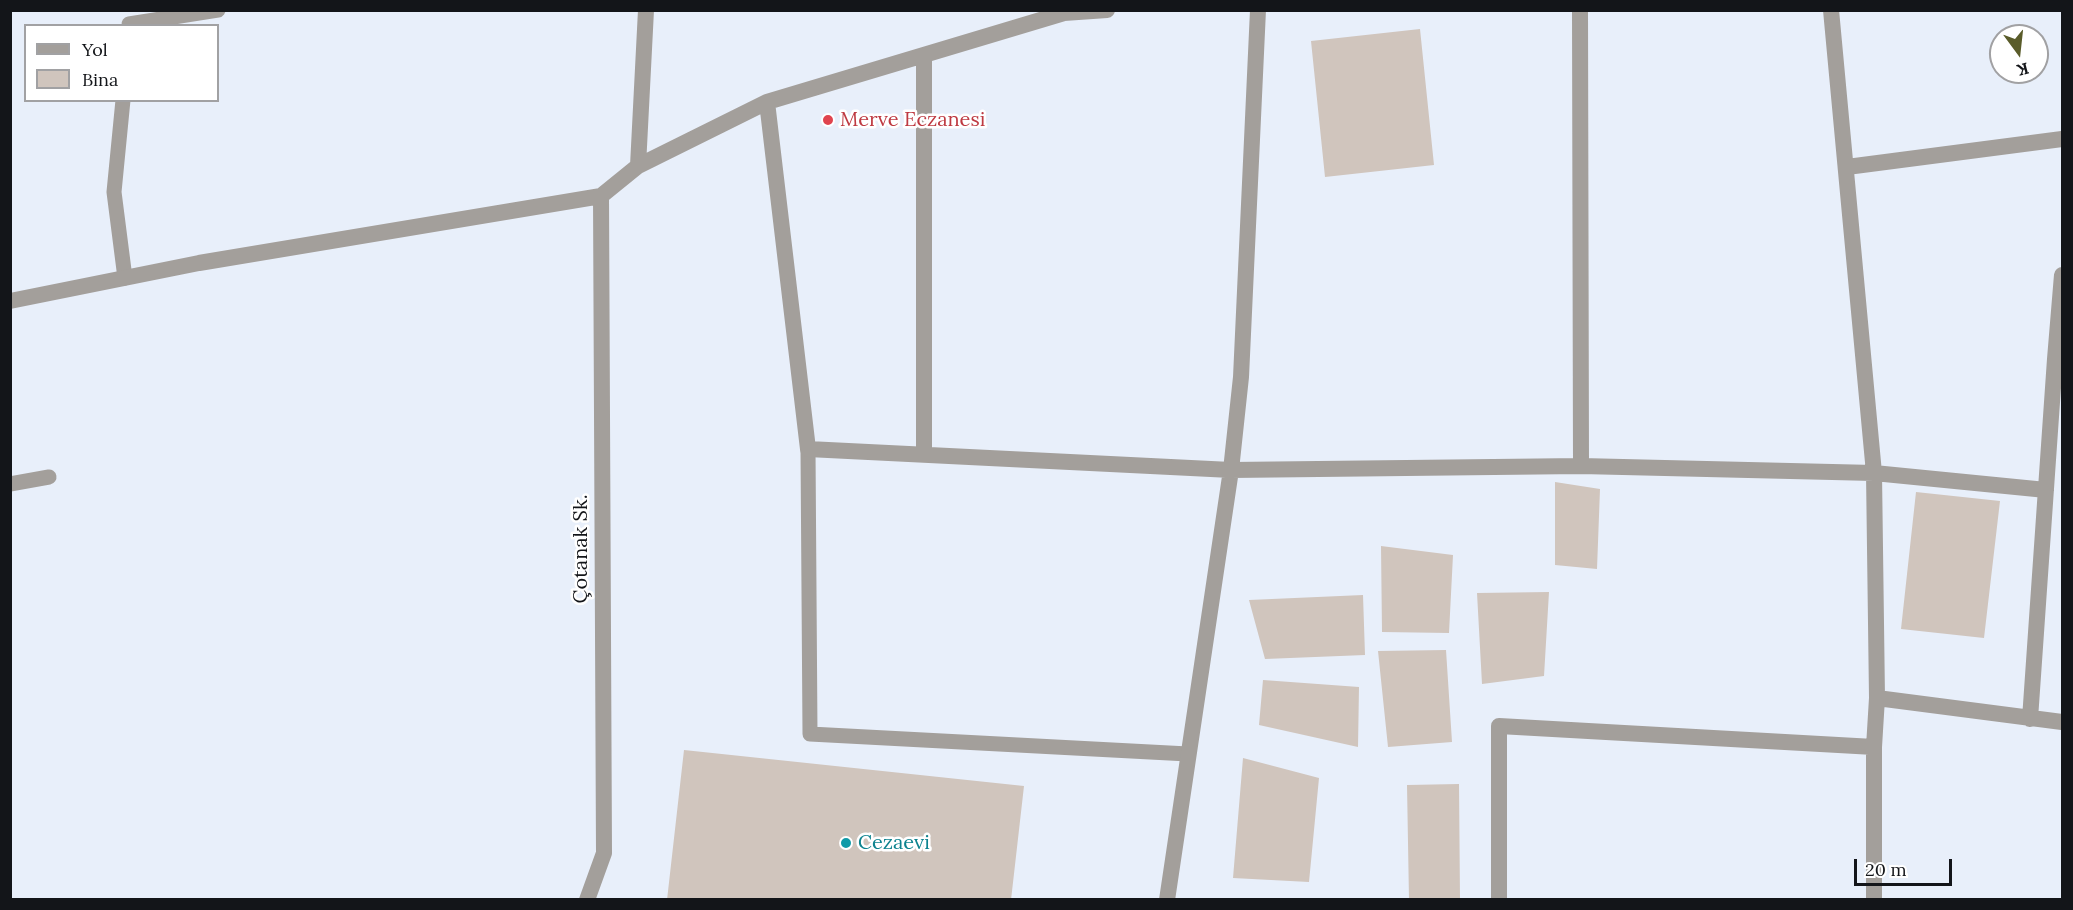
<!DOCTYPE html>
<html>
<head>
<meta charset="utf-8">
<style>
  body { margin:0 }
  #map { position:relative; width:2073px; height:910px; overflow:hidden; background:#e8effa; font-family:Lora,serif }
  canvas { display:block }
  .frame { position:absolute; inset:0; border:12px solid #131519; pointer-events:none }
  .legend { position:absolute; left:24px; top:24px; width:195px; height:78px; box-sizing:border-box; background:#fff; border:2px solid #a1a1a3; margin:0; padding:8px 10px; list-style:none; font-size:18px; color:#131519 }
  .legend li { display:flex; align-items:center; gap:12px; height:30px }
  .legend b { width:30px; border:2px solid #a1a1a3 }
  .north { position:absolute; left:1989px; top:24px; width:60px; height:60px; box-sizing:border-box; background:#fff; border:2px solid #a1a1a3; border-radius:50%; rotate:165deg; font-size:16px; font-weight:700; line-height:24px; text-align:center; color:#131519 }
  .north::after { content:''; display:block; margin:auto; width:21px; height:27px; background:#5a5c2a; clip-path:polygon(50% 0,100% 100%,50% 72%,0 100%) }
  .scale { position:absolute; left:1854px; top:859px; width:98px; height:27px; box-sizing:border-box; border:3px solid #131519; border-top:0; padding-left:8px; font-size:18px; line-height:21px; white-space:nowrap; color:#131519; -webkit-text-stroke:4px #fff; paint-order:stroke }
</style>
</head>
<body>
<div id="map">
<canvas width="2073" height="910"></canvas>
<div class="frame"></div>
<ul class="legend">
<li><b style="height:8px;background:#a39f9b"></b>Yol</li>
<li><b style="height:16px;background:#d0c5bd"></b>Bina</li>
</ul>
<div class="north">K</div>
<div class="scale">20 m</div>
</div>
<script>
const ctx = document.querySelector('canvas').getContext('2d');
ctx.lineJoin = 'round';
function fill(path, color) { ctx.fillStyle = color; ctx.fill(path, 'evenodd'); }
const poly = rows => new Path2D(rows.map(r => 'M' + r).join(''));
function strokePath(path, color, width, dash) { ctx.strokeStyle = color; ctx.lineWidth = width; ctx.lineCap = dash ? 'butt' : 'round'; ctx.setLineDash(dash || []); ctx.stroke(path); }
function write(font, color, halo, rows, align = 'center') {
  ctx.font = font + ' Lora,serif'; ctx.lineWidth = 5; ctx.setLineDash([]); ctx.textBaseline = 'middle'; ctx.strokeStyle = halo; ctx.fillStyle = color; for (const [text, x, y, turn = 0] of rows) {
    ctx.save(); ctx.translate(x, y); ctx.rotate((+turn || 0) * Math.PI / 180); ctx.textAlign = isNaN(turn) ? turn : align; if (halo) ctx.strokeText(text, 0, 0); ctx.fillText(text, 0, 0); ctx.restore();
  }
}
fill(poly([
  [1420,29,1434,165,1325,177,1311,41],
  [1555,482,1600,489,1597,569,1555,565],
  [1916,492,2000,501,1984,638,1901,629],
  [1381,546,1453,555,1449,633,1382,632],
  [1549,592,1544,676,1482,684,1477,593],
  [1363,595,1365,655,1265,659,1249,600],
  [1446,650,1452,742,1388,747,1378,651],
  [1263,680,1359,687,1358,747,1259,725],
  [684,750,1024,786,1011,900,667,900],
  [1243,758,1319,778,1309,882,1233,878],
  [1459,784,1460,900,1409,900,1407,785]
]), '#d0c5bd');
strokePath(poly([
  [129,24,218,10],
  [123,100,114,192,125,278],
  [808,449,810,734,1188,754],
  [10,484,49,477]
]), '#a39f9b', 15);
strokePath(poly([
  [1580,10,1581,466],
  [1831,10,1874,473,1877,698],
  [767,102,808,449,1231,470,1581,466,1874,473,2046,490],
  [638,166,646,10],
  [1847,167,2062,139],
  [10,301,199,263,601,196,638,166,767,102,1064,13,1107,10],
  [924,454,924,55],
  [2030,719,2055,359,2062,275],
  [1874,747,1874,900],
  [587,900,604,853,601,196],
  [1167,900,1231,470,1241,377,1258,10],
  [1499,900,1499,726,1874,747,1877,698,2062,722]
]), '#a39f9b', 16);
for (const [x, y, r, color] of [
  [828,120,6,"#e0444e"],
  [846,843,6,"#0f9aa8"]
]) { const dot = new Path2D(); dot.arc(x, y, r, 0, 2 * Math.PI); ctx.fillStyle = color; ctx.fill(dot); strokePath(dot, '#fff', 2); }
write('20px', '#be3a42', '#fff', [
  ["Merve Eczanesi",840,120]
], 'left');
write('20px', '#131519', '#fff', [
  ["Çotanak Sk.",581,549,-90]
]);
write('20px', '#0d838f', '#fff', [
  ["Cezaevi",858,843]
], 'left');
</script>
</body>
</html>
